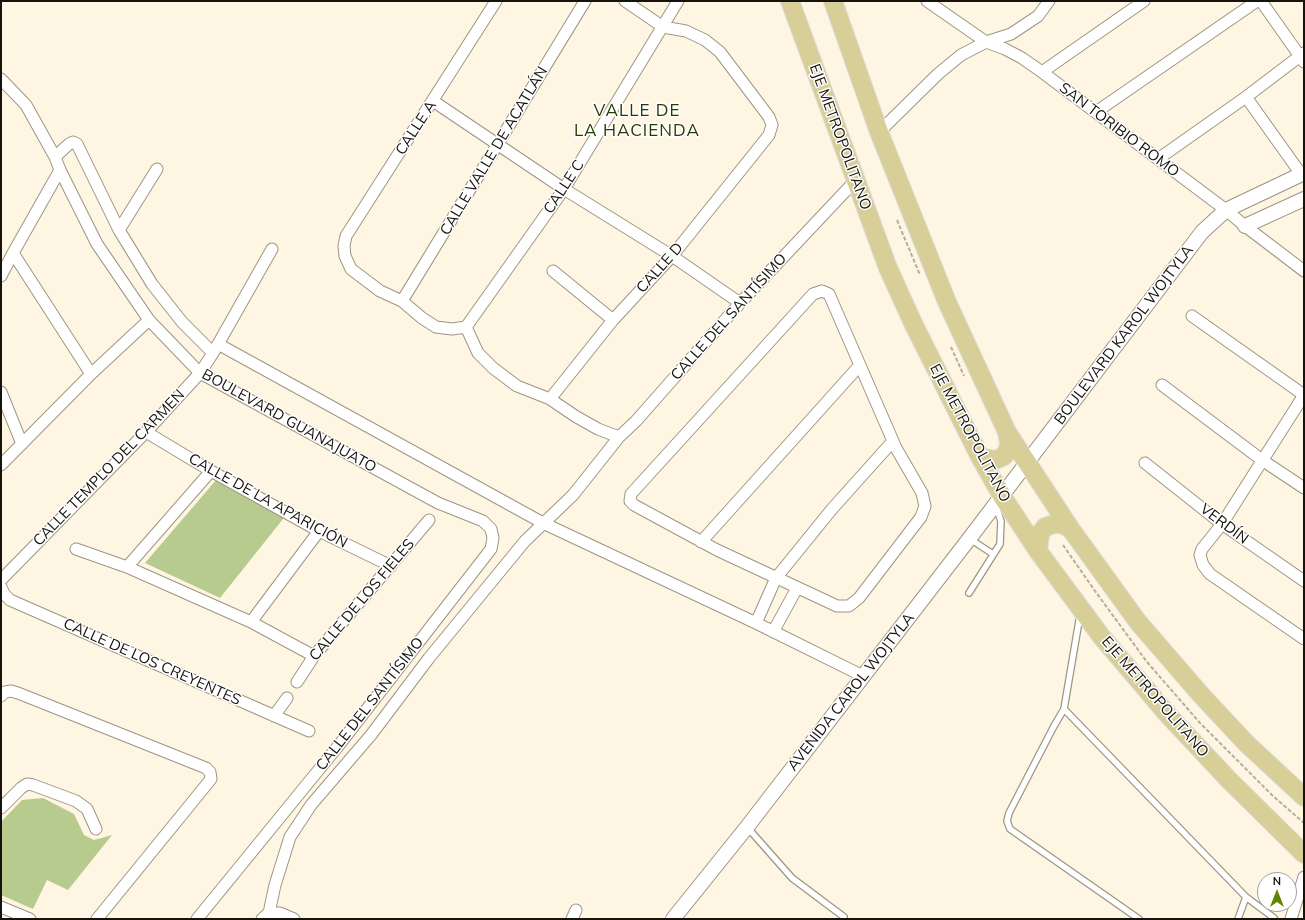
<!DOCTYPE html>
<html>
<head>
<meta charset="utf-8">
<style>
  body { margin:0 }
  #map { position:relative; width:1305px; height:920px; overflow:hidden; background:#fef5e2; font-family:Mulish,sans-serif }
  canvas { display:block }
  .frame { position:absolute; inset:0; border:2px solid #16130d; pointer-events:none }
  .north { position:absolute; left:1257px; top:872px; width:40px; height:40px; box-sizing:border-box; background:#fff; border:1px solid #a2a19e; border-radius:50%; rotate:0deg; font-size:11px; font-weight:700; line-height:16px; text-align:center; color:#16130d }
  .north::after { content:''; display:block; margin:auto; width:14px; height:18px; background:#618400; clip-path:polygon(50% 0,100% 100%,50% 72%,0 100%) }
</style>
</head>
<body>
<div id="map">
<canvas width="1305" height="920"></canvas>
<div class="frame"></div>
<div class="north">N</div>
</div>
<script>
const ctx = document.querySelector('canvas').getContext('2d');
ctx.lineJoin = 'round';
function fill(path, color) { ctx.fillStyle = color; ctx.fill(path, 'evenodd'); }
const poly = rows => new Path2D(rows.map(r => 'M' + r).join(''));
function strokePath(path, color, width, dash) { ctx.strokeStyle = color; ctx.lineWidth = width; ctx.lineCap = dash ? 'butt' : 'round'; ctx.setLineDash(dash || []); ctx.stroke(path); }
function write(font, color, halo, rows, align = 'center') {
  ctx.font = font + ' Mulish,sans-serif'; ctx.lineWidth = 3; ctx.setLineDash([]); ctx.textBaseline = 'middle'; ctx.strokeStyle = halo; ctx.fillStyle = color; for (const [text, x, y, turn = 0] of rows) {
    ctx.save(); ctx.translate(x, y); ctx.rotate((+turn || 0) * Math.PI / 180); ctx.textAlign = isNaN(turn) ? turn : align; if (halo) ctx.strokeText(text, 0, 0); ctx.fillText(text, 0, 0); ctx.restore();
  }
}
fill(poly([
  [217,479,287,514,220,598,145,563],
  [43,798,74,814,84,835,94,840,112,835,68,890,47,880,33,909,1,895,1,822,22,800]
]), '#b8cb8f');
const service = poly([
  [970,539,993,554],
  [969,593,1000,544,1001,521,996,507],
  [1080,615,1064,709,1054,726,1009,813,1007,821,1010,829,1139,919],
  [1064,709,1246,897,1274,918],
  [747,827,792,878,844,917],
  [1238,919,1246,897]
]);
const minor = poly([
  [927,1,986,42,1005,49,1022,58,1042,72,1226,210,1245,226,1304,271],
  [1261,1,1304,62],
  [1042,72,1144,1],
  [1,79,26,105,55,157,60,170,97,244,149,320,200,373,438,503,483,521,491,529,493,538,491,549,339,745,197,919],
  [1246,97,1301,174],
  [433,101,564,189,672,256,740,303],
  [1096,112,1257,1],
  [879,132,938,74,961,55,986,42,1011,34,1038,16,1049,1],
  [55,157,69,144,73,142,77,144,119,230,152,284,182,322,213,353],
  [1158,159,1246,97,1304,53],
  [119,230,157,169],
  [13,253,91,374],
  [553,271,613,320],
  [1,276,13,253,60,170],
  [822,291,829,294,896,448,922,493,925,506,921,517,859,598,849,606,837,606,717,550,634,505,630,501,631,494,813,294,822,291],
  [402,301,585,1],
  [1192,316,1304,395],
  [466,327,478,353,493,368,517,386,550,399,575,416,598,429,619,437,636,421,740,303,855,181],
  [466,327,452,329,436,327,422,318,402,301,380,291,351,269,345,256,344,246,346,236,496,1],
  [466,327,564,189,678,1],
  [218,344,543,523,756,623,863,676],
  [1162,385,1262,460,1304,488],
  [1,392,22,444],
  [1304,395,1222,524,1202,549,1200,555,1203,565,1210,574,1304,639],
  [550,399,613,320,672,256,769,135,772,125,769,117,720,52,705,40,686,31,663,27,625,1],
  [146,432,211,471,319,531,391,566],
  [1145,463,1222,524,1304,581],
  [1,465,91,374,149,320],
  [701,542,860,365],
  [76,549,127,567,251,622,314,656],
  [127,567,211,471],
  [1,580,146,432,200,373,213,353,272,249],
  [1,587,4,594,10,600,309,731],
  [251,622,319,531],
  [756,623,776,578,832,509,893,441],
  [773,632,797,588],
  [297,682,314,656,429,520],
  [1,696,5,692,11,691,18,693,206,768,210,772,211,779,97,919],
  [274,716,287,698],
  [1,808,21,788,27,784,33,785,76,801,87,809,96,829],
  [1,907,30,919],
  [269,913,275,885,290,837,311,805,371,735,429,658,525,541,573,495,619,437],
  [262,919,269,913,280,913,294,919],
  [572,919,576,910],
  [1291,919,1304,877]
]);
const tertiary = poly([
  [1245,226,1304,199],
  [673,919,747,827,969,539,1202,232,1226,210,1304,173]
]);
const primary = poly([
  [790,1,888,268,913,323,980,457,1002,496,1038,551,1101,636,1168,715,1229,780,1304,854],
  [833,1,879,132,947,302,1007,432,1070,528,1138,622,1202,696,1246,743,1304,797],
  [980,457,995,460,1000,458,1004,456,1008,449,1009,443,1007,432],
  [1038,551,1040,534,1045,527,1054,524,1060,524,1070,528]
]);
strokePath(service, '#9e9685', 8);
strokePath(minor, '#9e9685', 13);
strokePath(tertiary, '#9e9685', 16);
strokePath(primary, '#dededd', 20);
strokePath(poly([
  [897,220,920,275],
  [951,347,964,376],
  [1063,545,1095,591,1147,662,1200,723,1273,796,1304,823]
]), '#b6afa0', 2, [4, 2]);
strokePath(service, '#fff', 5.5);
strokePath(minor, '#fff', 11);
strokePath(tertiary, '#fff', 14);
strokePath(primary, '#d8ce98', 18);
write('15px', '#16130d', '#fff', [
  ["CALLE A",416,128,-57],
  ["SAN TORIBIO ROMO",1119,130,37],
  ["EJE METROPOLITANO",840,137,70],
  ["CALLE VALLE DE ACATLÁN",494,151,-59],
  ["CALLE C",564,187,-57],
  ["CALLE D",660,268,-48],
  ["CALLE DEL SANTÍSIMO",729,317,-48],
  ["BOULEVARD KAROL WOJTYLA",1124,335,-53],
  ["BOULEVARD GUANAJUATO",289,421,29],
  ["EJE METROPOLITANO",970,433,62],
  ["CALLE TEMPLO DEL CARMEN",109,468,-46],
  ["CALLE DE LA APARICIÓN",268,501,29],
  ["VERDÍN",1224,524,37],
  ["CALLE DE LOS FIELES",362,600,-50],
  ["CALLE DE LOS CREYENTES",152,662,24],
  ["AVENIDA CAROL WOJTYLA",851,692,-52],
  ["EJE METROPOLITANO",1155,697,49],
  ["CALLE DEL SANTÍSIMO",370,704,-52]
]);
ctx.letterSpacing = '1px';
write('17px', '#293a02', '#fff', [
  ["VALLE DE",637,111],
  ["LA HACIENDA",637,131]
]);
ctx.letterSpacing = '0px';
</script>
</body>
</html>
